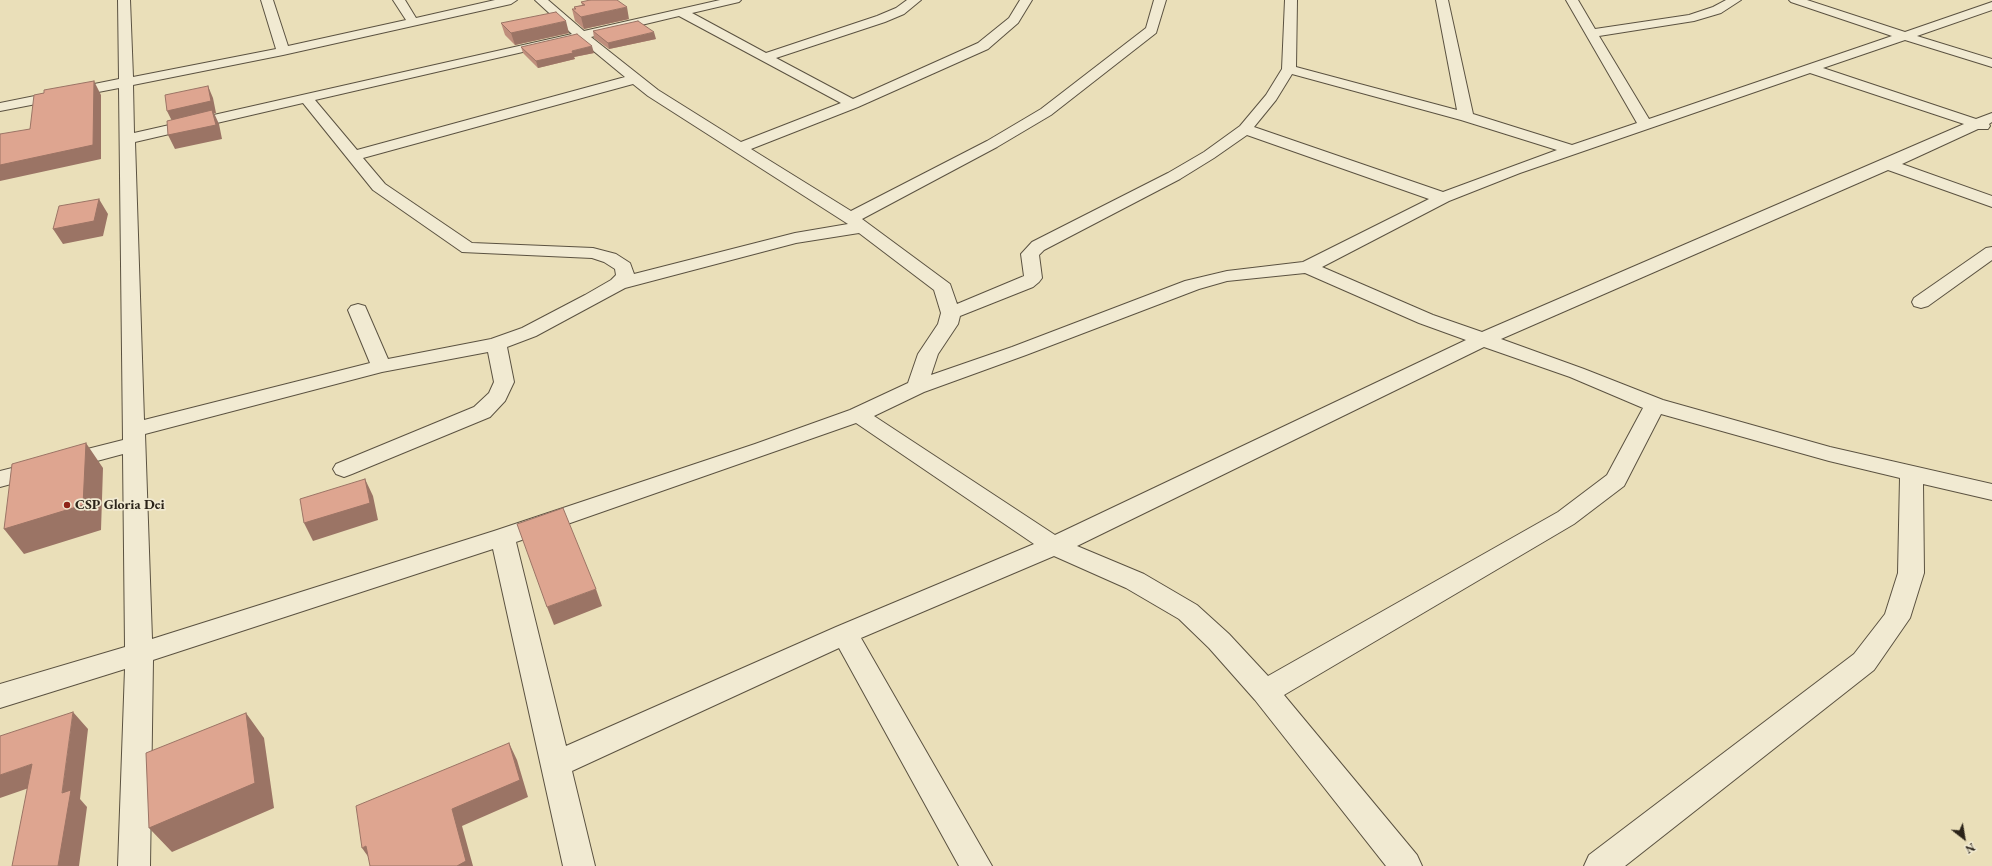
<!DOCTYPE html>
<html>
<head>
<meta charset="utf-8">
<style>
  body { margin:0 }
  #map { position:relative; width:1992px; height:866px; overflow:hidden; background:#eadfb9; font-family:"EB Garamond",serif }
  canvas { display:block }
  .north { position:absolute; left:1944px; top:818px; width:40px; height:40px; -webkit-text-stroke:3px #f1ead2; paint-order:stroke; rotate:149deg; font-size:11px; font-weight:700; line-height:16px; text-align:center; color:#2b2319 }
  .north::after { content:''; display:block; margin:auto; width:14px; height:18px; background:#2b2319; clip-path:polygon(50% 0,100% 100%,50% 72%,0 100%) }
</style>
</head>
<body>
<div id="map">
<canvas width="1992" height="866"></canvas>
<div class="north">N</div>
</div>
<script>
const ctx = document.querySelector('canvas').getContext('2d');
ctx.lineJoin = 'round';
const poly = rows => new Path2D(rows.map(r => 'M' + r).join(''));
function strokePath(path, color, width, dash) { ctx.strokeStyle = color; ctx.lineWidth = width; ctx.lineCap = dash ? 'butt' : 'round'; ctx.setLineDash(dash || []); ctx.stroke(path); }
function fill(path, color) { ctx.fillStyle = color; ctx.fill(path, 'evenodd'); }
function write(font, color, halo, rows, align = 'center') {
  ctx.font = font + ' "EB Garamond",serif'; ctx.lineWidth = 3.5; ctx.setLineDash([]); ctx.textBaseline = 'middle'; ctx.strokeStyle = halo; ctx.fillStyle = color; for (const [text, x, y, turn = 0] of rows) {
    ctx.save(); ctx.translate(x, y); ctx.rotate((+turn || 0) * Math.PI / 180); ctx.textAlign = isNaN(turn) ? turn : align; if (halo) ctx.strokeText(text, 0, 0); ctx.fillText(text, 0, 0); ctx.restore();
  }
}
const minor = poly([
  [118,0,130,0,133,77,276,49,261,0,273,0,288,46,406,20,393,0,405,0,416,18,495,0,517,0,511,4,283,55,133,85,134,133,572,34,535,0,548,0,584,31,720,0,741,0,739,2,692,13,766,53,877,16,896,8,907,0,921,0,904,14,885,22,776,58,853,99,978,43,1009,18,1020,0,1032,0,1018,23,988,49,858,107,751,149,851,211,987,141,1041,109,1146,28,1154,0,1166,0,1156,33,1051,115,997,147,862,219,950,284,957,304,1024,276,1021,254,1032,242,1168,173,1204,152,1240,126,1266,95,1282,69,1285,0,1297,0,1296,67,1457,110,1436,0,1448,0,1473,114,1572,145,1637,123,1566,0,1578,0,1595,29,1689,15,1713,7,1726,0,1741,0,1721,13,1694,21,1599,36,1649,119,1892,36,1791,2,1789,0,1807,0,1905,32,1992,2,1992,10,1917,36,1992,59,1992,67,1905,40,1823,68,1976,119,1992,113,1992,122,1989,124,1990,126,1988,129,1978,129,1902,164,1992,196,1992,207,1888,170,1501,339,1584,369,1663,400,1830,447,1992,484,1992,500,1923,484,1924,573,1910,618,1874,670,1625,866,1584,866,1589,855,1854,654,1885,614,1898,573,1900,478,1829,461,1661,414,1624,486,1574,524,1284,695,1417,855,1422,866,1386,866,1255,700,1209,648,1179,619,1126,588,1054,556,861,638,992,866,959,866,839,648,572,771,595,866,563,866,493,549,153,660,150,866,118,866,125,669,0,708,0,684,125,647,123,454,0,487,0,471,123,440,119,88,0,111,0,103,119,79,118,0],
  [679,16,841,103,741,142,658,90,591,37,679,16],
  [579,39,625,77,357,150,315,100,579,39],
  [1810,73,1964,124,1482,332,1433,315,1322,267,1449,201,1520,173,1810,73],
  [1292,74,1461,120,1557,150,1443,192,1254,127,1276,100,1292,74],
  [633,84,648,96,848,224,795,233,634,274,630,263,616,254,593,248,472,243,385,184,363,158,633,84],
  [303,103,373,190,462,252,592,258,604,262,615,269,616,275,611,280,585,295,522,328,491,339,388,359,365,306,358,304,351,306,348,310,370,363,144,420,135,142,303,103],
  [1247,135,1429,199,1303,262,1227,271,1185,281,1012,347,931,375,938,354,958,324,960,316,1033,287,1039,282,1042,278,1039,255,1044,250,1180,179,1214,158,1247,135],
  [859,233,934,290,941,313,938,324,918,354,908,383,850,410,755,444,494,531,152,639,145,434,382,372,488,352,494,382,489,393,474,407,336,464,333,469,336,474,344,477,352,474,490,417,505,401,514,382,507,347,536,336,625,288,796,243,859,233],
  [1305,273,1419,323,1466,340,1055,535,874,416,924,392,1026,355,1199,289,1227,281,1305,273],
  [1484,347,1570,377,1643,408,1607,475,1558,512,1268,676,1229,634,1197,605,1144,574,1077,546,1484,347],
  [856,423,1034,544,836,627,566,746,516,542,856,423],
  [1992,247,1992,260,1928,306,1921,308,1914,306,1912,302,1914,298,1986,248,1992,247]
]);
strokePath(minor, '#5b5241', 2);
fill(minor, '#f1ead2');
fill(poly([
  [581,2,629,19,584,29,575,21,572,9,574,9,574,7,582,5],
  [501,23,569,33,515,45,505,35],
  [593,31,656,39,609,49,594,38],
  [521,47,594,53,574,57,575,59,538,68,523,53]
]), '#bf8e7c');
fill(poly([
  [627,7,629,19,584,29,581,17],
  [566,21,569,33,515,45,511,33],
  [654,32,656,39,609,49,608,43],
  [592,46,594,53,574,57,575,59,538,68,536,61,572,51],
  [94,81,101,95,101,159,0,181,0,165],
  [208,86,213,98,216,113,214,113,219,124,222,139,175,149,168,135,173,123,167,111],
  [99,199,108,214,103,236,63,244,53,229],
  [86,443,103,468,101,530,24,554,4,529],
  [365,479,373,496,378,520,313,541,304,523],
  [596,589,602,606,554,625,547,607],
  [73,712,88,729,80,799,87,807,79,866,58,866,62,793],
  [246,713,264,738,274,808,172,852,149,828],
  [509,743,517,760,528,797,462,826,473,866,457,866,452,809],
  [32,764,49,781,0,798,0,775],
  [366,846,374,865,362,848]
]), '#9b7465');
const building = poly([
  [590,0,617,0,627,7,581,17,572,9,576,9,574,7,585,5,581,2,590,0],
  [556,12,566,21,511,33,501,23,556,12],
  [638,21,654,32,608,43,593,31,638,21],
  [577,34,592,46,572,51,573,53,536,61,521,47,577,34],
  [94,81,93,145,0,165,0,134,30,129,34,95,44,93,44,90,94,81],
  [208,86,211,101,167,111,165,95,208,86],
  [212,110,216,125,168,135,167,121,212,110],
  [99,199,94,221,53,229,59,206,99,199],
  [86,443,83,505,4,529,12,464,86,443],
  [365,479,370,503,304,523,300,499,365,479],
  [563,508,596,589,547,607,517,524,563,508],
  [73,712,62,793,71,790,58,866,12,866,32,764,0,775,0,736,73,712],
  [246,713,255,783,149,828,146,753,246,713],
  [509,743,520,780,452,809,466,861,457,866,370,866,366,846,362,848,356,806,509,743]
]);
fill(building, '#dea590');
strokePath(building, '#9b7465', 1);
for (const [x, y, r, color] of [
  [67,505,4,"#8f2418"]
]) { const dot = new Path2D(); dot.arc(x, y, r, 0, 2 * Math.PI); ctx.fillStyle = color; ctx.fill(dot); strokePath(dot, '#f1ead2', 1.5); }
write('bold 14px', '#2b2319', '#f1ead2', [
  ["CSP Gloria Dei",75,505]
], 'left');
</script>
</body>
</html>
